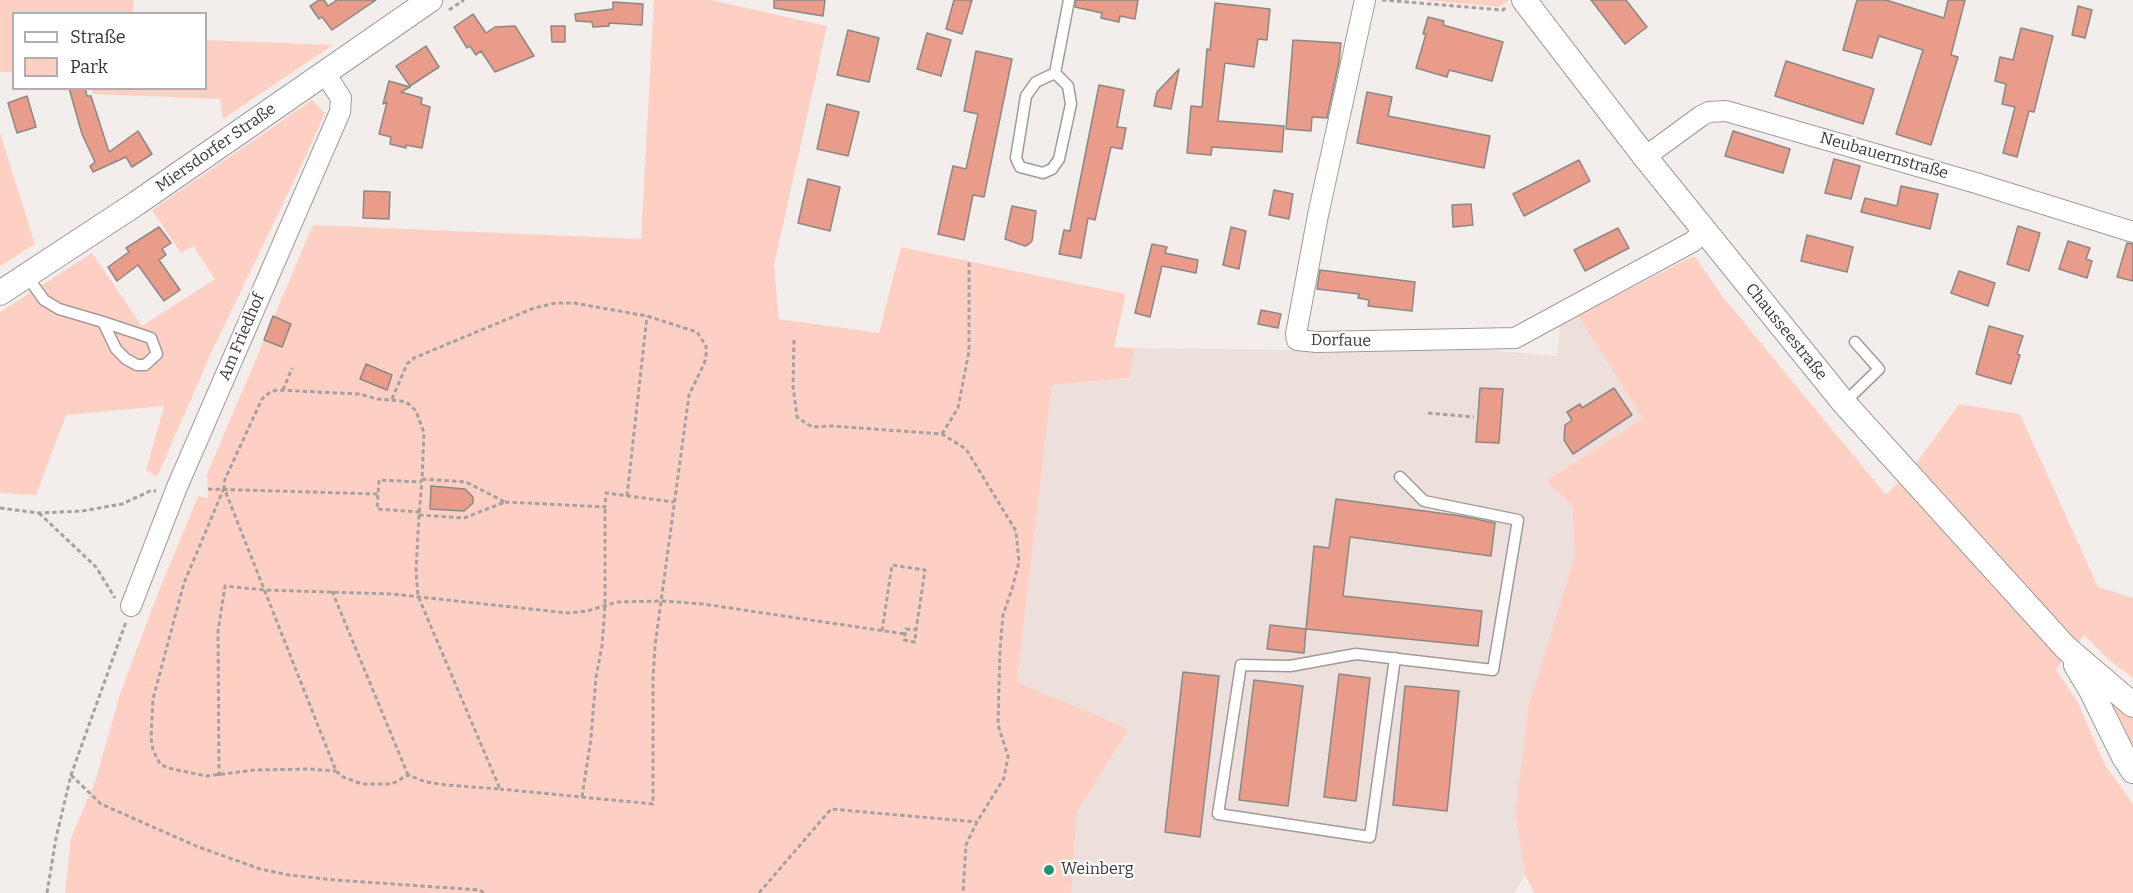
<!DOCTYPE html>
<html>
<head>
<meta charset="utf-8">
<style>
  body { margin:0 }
  #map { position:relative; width:2133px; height:893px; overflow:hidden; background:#f3edeb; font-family:Bitter,serif }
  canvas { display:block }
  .legend { position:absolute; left:12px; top:12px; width:195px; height:78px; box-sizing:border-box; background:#fff; border:2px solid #b0afaf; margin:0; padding:8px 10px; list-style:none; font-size:18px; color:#3a3737 }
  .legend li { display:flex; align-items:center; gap:12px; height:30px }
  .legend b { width:30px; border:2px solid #b0afaf }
</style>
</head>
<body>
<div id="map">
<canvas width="2133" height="893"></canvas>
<ul class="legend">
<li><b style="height:8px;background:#fff"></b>Straße</li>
<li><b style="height:16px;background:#fed0c4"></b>Park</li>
</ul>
</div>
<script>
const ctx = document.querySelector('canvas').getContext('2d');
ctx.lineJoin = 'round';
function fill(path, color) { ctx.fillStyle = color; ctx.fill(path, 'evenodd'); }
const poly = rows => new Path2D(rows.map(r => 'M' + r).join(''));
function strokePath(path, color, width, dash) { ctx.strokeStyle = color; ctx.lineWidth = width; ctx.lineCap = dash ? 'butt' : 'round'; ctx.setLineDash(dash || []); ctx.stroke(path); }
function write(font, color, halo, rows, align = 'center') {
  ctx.font = font + ' Bitter,serif'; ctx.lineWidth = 4.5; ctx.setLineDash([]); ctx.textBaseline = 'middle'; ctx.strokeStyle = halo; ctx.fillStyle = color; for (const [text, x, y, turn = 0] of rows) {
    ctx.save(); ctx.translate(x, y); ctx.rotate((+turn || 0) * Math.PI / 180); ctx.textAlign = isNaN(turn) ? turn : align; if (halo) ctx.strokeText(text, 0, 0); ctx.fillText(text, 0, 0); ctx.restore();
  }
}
fill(poly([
  [1578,316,1644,418,1546,481,1572,506,1575,556,1561,604,1515,814,1525,875,1514,893,1071,893,1077,812,1129,729,1017,683,1052,385,1129,378,1135,348,1284,350,1476,349,1557,356,1560,327,1561,325]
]), '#eddfdb');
fill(poly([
  [0,0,133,0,133,13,14,14,13,72,0,72],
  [654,0,711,0,827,26,774,265,779,319,879,333,901,247,1126,294,1114,347,1135,348,1129,378,1052,385,1017,682,1129,729,1077,812,1071,893,65,893,71,838,95,782,121,691,160,588,198,496,208,498,207,474,313,225,641,239],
  [1423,0,1508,0,1508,1,1499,7],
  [206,40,333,45,223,119,220,99,93,94,91,89,206,88],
  [312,100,325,113,306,156,212,351,157,477,146,470,164,406,66,415,36,495,0,493,0,312,92,253,142,326,215,279,193,246,181,253,152,210],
  [0,133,35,244,0,266],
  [1691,257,1696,258,1723,297,1886,495,1915,465,1959,404,2020,414,2098,587,2133,598,2133,678,2109,660,2084,635,2056,669,2078,703,2105,765,2133,804,2133,893,1534,893,1525,875,1515,814,1529,704,1575,556,1572,506,1546,481,1643,418,1578,316],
  [2114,702,2133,717,2133,755,2110,706]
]), '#fed0c4');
const building = poly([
  [319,0,324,0,328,6,337,0,376,0,332,30,322,17,319,19,310,6,319,0],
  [774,0,825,0,823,16,774,8,774,0],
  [954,0,972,0,962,34,946,29,954,0],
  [1076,0,1138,0,1135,19,1120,16,1119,22,1101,18,1102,13,1075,7,1076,0],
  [1591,0,1626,0,1647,27,1625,44,1591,0],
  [1857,0,1886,0,1944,18,1948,0,1965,0,1951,55,1958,57,1931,145,1896,134,1923,50,1879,36,1872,58,1843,50,1857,0],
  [613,2,643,4,642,25,609,23,609,26,593,27,592,22,576,21,575,14,613,9,613,2],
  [1215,3,1270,9,1267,40,1258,39,1254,67,1225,63,1218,121,1284,126,1282,152,1212,147,1211,155,1187,153,1191,106,1202,107,1207,49,1210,50,1215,3],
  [2078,6,2092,10,2085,38,2072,35,2078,6],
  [473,14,486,33,495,27,515,26,534,56,495,72,481,51,476,55,470,46,467,48,454,27,473,14],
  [1428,17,1444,21,1443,25,1503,42,1492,81,1449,70,1447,77,1416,68,1426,34,1423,34,1428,17],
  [551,26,565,26,565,42,552,42,551,26],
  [2021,28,2053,36,2034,112,2029,111,2017,157,2003,153,2015,107,2002,104,2006,84,1995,81,2000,57,2013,60,2021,28],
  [848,30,879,38,869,82,837,75,848,30],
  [927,33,951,40,941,76,917,69,927,33],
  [1293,40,1341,43,1339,62,1327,118,1312,117,1311,131,1286,129,1293,40],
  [426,46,439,67,410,86,396,66,426,46],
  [976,51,1012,59,984,197,973,195,964,240,938,234,953,166,966,169,978,114,964,111,976,51],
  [1786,61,1874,89,1863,124,1775,96,1786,61],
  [1179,69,1171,109,1154,106,1157,92,1179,69],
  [389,81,410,87,401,92,422,98,421,104,430,107,422,148,406,145,406,148,390,144,391,137,379,134,387,102,383,104,389,81],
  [1099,85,1124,90,1117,127,1126,128,1122,149,1111,147,1095,220,1088,218,1081,258,1059,254,1064,230,1070,231,1099,85],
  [69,88,85,88,87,96,91,96,109,152,138,131,152,154,132,167,126,157,93,172,90,166,95,162,82,134,69,88],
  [1367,92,1392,97,1388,116,1490,136,1484,168,1357,143,1367,92],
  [27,96,36,127,17,133,8,103,27,96],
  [827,104,859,112,848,156,817,149,827,104],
  [1733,131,1790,149,1783,173,1725,156,1733,131],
  [1834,159,1860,166,1851,199,1825,193,1834,159],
  [1579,160,1590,181,1524,216,1513,194,1579,160],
  [808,179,840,187,830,231,798,223,808,179],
  [1901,186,1938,194,1930,229,1861,212,1865,198,1897,206,1901,186],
  [1274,190,1293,194,1289,219,1269,215,1274,190],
  [364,191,390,192,389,219,363,218,364,191],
  [1471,204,1473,225,1453,227,1452,205,1471,204],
  [1012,206,1036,211,1032,241,1029,244,1025,246,1005,239,1012,206],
  [2018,226,2040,233,2029,271,2007,264,2018,226],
  [159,227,171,243,162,249,166,255,159,260,180,290,164,301,138,265,117,281,108,267,129,252,126,248,159,227],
  [1231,227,1246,231,1239,269,1223,265,1231,227],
  [1618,228,1629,248,1585,271,1574,250,1618,228],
  [1807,235,1853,247,1847,272,1801,261,1807,235],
  [2068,241,2090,248,2086,259,2092,261,2087,278,2059,269,2068,241],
  [2127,243,2133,244,2133,281,2117,277,2127,243],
  [1152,244,1167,247,1165,253,1198,260,1196,273,1162,266,1150,317,1135,313,1152,244],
  [1320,270,1415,282,1412,311,1368,306,1369,300,1358,298,1359,294,1317,289,1320,270],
  [1959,271,1995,283,1988,306,1951,293,1959,271],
  [1261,310,1281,314,1278,328,1258,324,1261,310],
  [273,316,291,324,282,347,264,340,273,316],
  [1989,326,2023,336,2017,354,2020,355,2011,384,1976,374,1989,326],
  [366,364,392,375,387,390,360,379,366,364],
  [1480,388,1503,389,1499,443,1476,442,1480,388],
  [1614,388,1632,415,1573,454,1564,440,1565,425,1572,420,1567,412,1580,404,1582,408,1614,388],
  [431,486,465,489,473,497,473,503,464,511,430,509,431,486],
  [1336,499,1461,516,1495,523,1491,556,1350,537,1343,596,1482,611,1478,646,1306,629,1314,546,1329,548,1336,499],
  [1270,625,1306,629,1304,653,1267,649,1270,625],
  [1183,672,1219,676,1200,837,1165,832,1183,672],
  [1339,674,1370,678,1356,801,1324,797,1339,674],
  [1254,680,1303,686,1288,806,1239,800,1254,680],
  [1405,686,1459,691,1447,811,1393,805,1405,686]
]);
fill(building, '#e89c89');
strokePath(building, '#8c8785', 1.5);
const service = poly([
  [1055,73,1068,86,1071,104,1059,159,1052,169,1043,173,1020,167,1016,158,1026,96,1036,82,1055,73],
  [1055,73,1069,0],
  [27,276,44,300,59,309,103,322,116,349,126,359,137,365,145,365,157,354,151,338,103,322],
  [1844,403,1879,369,1855,342],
  [1395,658,1370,837,1218,814,1241,665,1290,666,1356,654,1493,670,1518,520,1424,501,1400,477]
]);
const minor = poly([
  [1365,0,1318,215,1296,334,1297,340,1317,342,1515,338,1692,242,1704,232],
  [1645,157,1701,116,1709,112,1726,111,1976,183,2133,232],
  [131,606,177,487,340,112,341,98,324,72]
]);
const tertiary = poly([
  [1524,0,1645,157,1844,403,2066,648,2133,705],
  [0,293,137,203,430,0],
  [2076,665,2091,690,2124,757,2133,771]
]);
strokePath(service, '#a09b99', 13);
strokePath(minor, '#a09b99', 22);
strokePath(tertiary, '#a09b99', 26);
strokePath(poly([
  [1382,0,1503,10,1506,7],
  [449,10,464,0],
  [794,340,793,386,797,417,812,427,832,426,942,434,966,449,1016,531,1019,562,1012,589,1003,615,1000,649,998,725,1008,756,1004,778,977,822,966,845,963,893],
  [283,390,292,368],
  [392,399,407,364,414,358,534,308,556,303,574,303,647,316,697,332,706,346,706,357,704,364,689,395,655,646,653,679,653,804,500,789],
  [1428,413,1474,417],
  [942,434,958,408,969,351,969,261],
  [422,479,466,482,505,502,464,518,419,515,422,479],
  [224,488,184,583,153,699,151,738,153,750,160,764,168,768,206,776,255,770,309,769,336,771],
  [208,489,378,494],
  [627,496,647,316],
  [505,502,605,507,606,493,674,502],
  [0,508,39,513,82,511,122,504,150,491,156,491],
  [420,512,377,509,379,480,421,482],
  [39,513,96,567,115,598],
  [419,515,416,571,418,596,500,789,446,785,426,782,408,775,392,784,362,784,343,777,336,771,224,488,225,479,262,399,270,392,277,390,360,394,377,399,401,401,409,404,416,411,424,433,422,479],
  [332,591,408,775],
  [882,631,892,565,925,570,916,630,915,642,904,640,906,629,916,630],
  [71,775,101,804,196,846,260,869,289,875,335,880,480,890,484,893],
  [219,776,218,631,225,586,265,590,392,594,568,613,587,611,617,602,663,601,703,604,905,634],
  [582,797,591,738,596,677,602,646,605,606,605,507],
  [47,893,56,838,71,775,126,622],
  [759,893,831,809,977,822]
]), '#a6a1a0', 3, [4.5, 3]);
strokePath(service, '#fff', 10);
strokePath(minor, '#fff', 20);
strokePath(tertiary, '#fff', 24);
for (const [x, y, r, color] of [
  [1049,870,6,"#249374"]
]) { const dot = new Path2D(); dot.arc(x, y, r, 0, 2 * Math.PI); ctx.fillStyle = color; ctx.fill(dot); strokePath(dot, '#fff', 2); }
write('16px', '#3a3737', '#fff', [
  ["Miersdorfer Straße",216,148,-35],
  ["Neubauernstraße",1884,156,16],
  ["Chausseestraße",1786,332,51],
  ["Am Friedhof",242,337,-67],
  ["Dorfaue",1341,341,1]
]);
write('16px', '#3a3737', '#fff', [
  ["Weinberg",1061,870]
], 'left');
</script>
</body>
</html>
